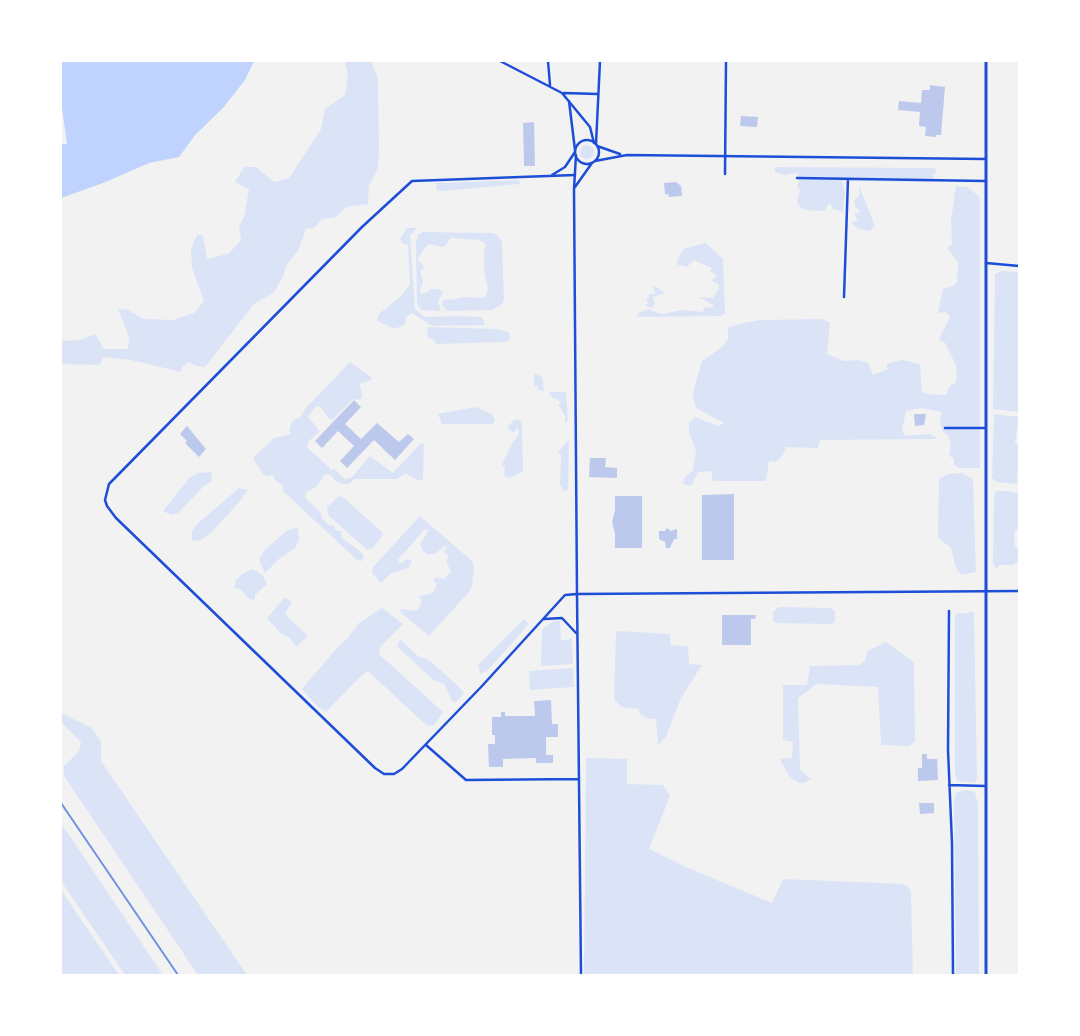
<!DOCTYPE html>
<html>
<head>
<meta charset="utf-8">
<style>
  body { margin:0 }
  #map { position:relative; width:1080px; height:1036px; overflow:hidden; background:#f2f2f2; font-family:"Exo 2",sans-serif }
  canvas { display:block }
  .frame { position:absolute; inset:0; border:62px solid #fff; pointer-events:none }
</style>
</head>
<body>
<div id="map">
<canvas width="1080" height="1036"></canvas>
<div class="frame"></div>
</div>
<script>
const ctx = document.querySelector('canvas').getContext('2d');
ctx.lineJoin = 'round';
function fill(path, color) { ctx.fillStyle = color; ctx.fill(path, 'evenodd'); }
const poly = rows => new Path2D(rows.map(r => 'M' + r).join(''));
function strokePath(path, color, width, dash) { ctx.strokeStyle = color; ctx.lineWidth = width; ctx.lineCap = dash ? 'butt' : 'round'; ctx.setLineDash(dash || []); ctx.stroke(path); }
fill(poly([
  [345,61,371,61,378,79,379,152,378,168,369,186,368,204,346,207,336,217,322,219,314,228,306,229,298,251,286,265,284,275,274,292,254,304,205,367,196,366,189,362,182,367,181,372,131,360,103,357,100,365,61,364,61,341,80,340,95,334,104,349,128,349,129,337,118,309,128,310,144,319,173,320,194,313,204,301,192,268,191,248,197,235,203,235,207,259,227,254,235,247,241,240,239,226,244,217,249,189,235,182,244,167,256,167,274,182,289,178,321,129,325,109,345,95,348,75],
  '580 152a7 7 0 1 1 14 0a7 7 0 1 1-14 0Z',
  [775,167,935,168,937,172,933,175,933,182,842,181,845,192,843,212,833,209,830,203,824,211,805,210,800,207,797,202,800,190,797,186,799,182,797,173,784,175,775,172],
  [519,180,520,184,441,191,437,190,436,183],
  [859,186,875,226,870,231,859,229,851,223,858,220,854,214,861,212,855,206,854,200,859,196],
  [956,186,967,187,979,196,980,202,980,468,959,468,954,465,954,458,949,456,951,444,948,436,943,432,940,423,941,412,921,408,906,411,902,430,905,436,930,434,937,438,936,439,820,440,818,448,786,447,783,455,776,462,769,461,766,481,713,481,711,471,698,472,691,486,683,484,684,478,693,471,696,451,689,432,689,423,695,417,718,426,724,423,696,408,693,398,694,388,702,361,722,347,728,339,728,328,738,324,760,320,822,319,830,323,827,354,844,361,858,360,868,363,873,375,888,369,886,364,902,360,912,362,920,365,922,391,926,394,946,395,949,387,956,382,957,375,956,365,945,343,939,339,950,317,945,312,938,313,943,289,953,286,957,282,958,262,947,248,952,244,951,220],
  [407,228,417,228,410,235,415,309,425,317,456,316,482,317,485,325,432,326,412,313,406,317,405,324,395,329,377,321,379,314,401,296,410,284,408,245,402,243,400,239],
  [423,232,493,233,498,236,502,241,504,299,502,304,492,310,447,311,442,305,443,299,451,300,464,297,484,298,488,290,484,269,484,251,486,244,479,240,451,238,444,247,428,244,417,259,425,268,420,270,423,283,420,288,421,294,426,293,431,289,439,289,443,293,438,301,441,311,421,310,417,304,416,241,419,234],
  [706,243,723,259,725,314,721,316,636,317,639,313,648,309,661,314,683,310,703,312,704,307,713,308,713,305,698,297,713,298,719,288,719,285,710,279,715,279,717,276,710,271,712,268,694,260,687,267,678,265,677,261,683,249],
  [1002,271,1019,272,1019,412,993,409,995,278,995,274],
  [651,284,665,293,653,297,655,304,651,308,645,305,648,303,646,299,649,298,648,295,656,293],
  [428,327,496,329,509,332,510,338,508,341,503,342,436,344,434,340,427,337],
  [350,362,371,377,371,380,360,384,362,396,360,400,353,399,333,419,329,419,321,407,317,406,314,408,308,417,320,431,309,441,307,446,309,449,330,468,329,470,334,469,345,479,351,478,370,456,393,473,421,443,424,444,423,480,417,480,405,473,397,479,355,479,349,484,343,484,335,481,331,475,325,474,317,486,306,493,305,498,321,513,321,517,329,525,334,526,336,531,341,531,342,538,361,552,364,556,362,561,357,560,283,491,283,486,274,479,274,475,268,476,263,474,253,458,274,438,291,434,289,429,293,420,300,417,305,409],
  [534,373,542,377,544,391,538,390,537,385,534,387],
  [550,392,566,392,568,420,565,424,565,416,558,404,562,402,553,398,549,394],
  [476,407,492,414,495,421,493,424,442,424,438,414],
  [994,414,1019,417,1015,443,1019,444,1017,484,996,482,992,478],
  [514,420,520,420,522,426,523,471,510,478,504,476,505,467,502,465,511,445,519,434,518,427,513,433,507,427],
  [569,439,568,490,564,491,560,485,561,454,558,452],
  [211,472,212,481,203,487,178,513,171,515,163,511,190,477,198,473],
  [962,473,973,479,976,572,961,575,956,568,951,548,938,538,939,479,948,474],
  [239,488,248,490,241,500,210,534,199,541,192,540,192,531,198,523],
  [996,491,1008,491,1019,494,1019,528,1014,532,1015,547,1019,549,1019,561,1012,565,1000,565,996,569,993,563,994,495],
  [339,496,343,497,382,532,383,535,372,549,366,549,328,515,327,507],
  [420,516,472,561,474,568,472,586,469,592,429,636,401,613,400,609,417,611,422,602,419,596,430,594,434,591,437,584,433,580,436,577,444,579,451,571,446,561,449,556,444,552,447,547,445,546,435,554,427,554,423,551,420,544,429,530,425,529,398,560,400,564,407,559,412,561,408,568,390,574,381,583,372,573,373,567],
  [298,528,299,540,295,548,280,558,265,573,259,560,263,552,284,533,291,529],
  [253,569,263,576,267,584,255,595,255,600,249,599,240,589,234,588,236,580,242,574],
  [285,597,292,602,285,613,287,616,308,636,296,647,290,638,281,634,267,618],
  [779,607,831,608,835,612,835,619,834,623,828,624,776,623,773,620,773,612],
  [382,608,403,624,380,647,379,654,443,712,434,725,427,726,368,671,358,679,326,712,317,706,302,689,337,648,348,638,359,623],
  [974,612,977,778,975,783,957,781,955,772,955,614],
  [524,619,528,624,521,633,487,671,480,674,478,665],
  [554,621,560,621,561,641,572,638,573,664,541,666,542,629],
  [619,631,670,634,671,645,688,647,689,664,702,665,681,698,666,736,658,746,656,719,649,719,641,715,638,709,625,708,619,705,614,699,616,633],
  [400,639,418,656,429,660,456,684,464,693,459,699,453,703,444,684,433,680,397,646],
  [886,642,914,662,915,742,909,746,881,745,878,687,817,684,798,698,800,770,811,779,804,783,799,783,789,776,780,759,792,758,793,742,783,740,783,685,807,685,810,666,859,665,865,661,867,651],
  [573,668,574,687,530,690,529,671],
  [61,713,92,728,101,742,101,761,247,975,198,975,64,776,64,766,79,751,81,742,61,722],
  [586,758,627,759,627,784,663,785,670,796,649,849,688,868,772,903,783,879,903,884,908,887,911,891,913,975,584,975],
  [965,790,975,792,978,804,979,975,956,975,954,800,956,793],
  [61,824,74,842,163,975,125,975,61,881],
  [61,890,119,975,61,975]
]), '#dbe4f7');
fill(poly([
  [61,61,254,61,245,80,223,108,196,134,179,157,149,163,103,183,61,198,61,144,67,144,61,101]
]), '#bfd3fe');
fill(poly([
  [930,85,945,87,941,135,936,135,936,137,925,136,926,127,919,126,920,112,898,110,899,101,921,103,922,90,930,90],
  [741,116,758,117,757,127,740,126],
  [534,122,535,166,524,166,523,123],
  [676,182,681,186,682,196,669,197,668,194,665,194,664,183],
  [354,400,361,407,345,424,361,439,377,423,399,442,408,434,414,439,395,460,374,440,347,468,340,461,354,446,338,431,322,448,315,441],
  [914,414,926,414,924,425,915,426],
  [187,426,206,449,199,457,185,443,187,441,180,434],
  [590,458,606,458,605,467,617,468,617,478,589,477],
  [734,494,734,560,702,560,702,495],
  [615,496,642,496,642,548,615,548,615,534,612,522,615,510],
  [667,528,671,531,677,529,677,539,674,539,670,548,666,548,665,542,659,539,659,531,665,531],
  [722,615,756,615,755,619,751,619,751,645,722,645],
  [551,700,552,724,558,724,558,737,546,737,546,755,553,755,553,763,536,763,536,758,503,759,503,767,489,767,488,744,495,744,495,735,492,735,492,717,501,717,501,712,505,712,505,716,535,716,534,701],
  [922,754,927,754,927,759,937,759,938,780,918,781,918,768,922,768],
  [919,803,934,803,934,813,920,814]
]), '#bdc9ec');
strokePath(poly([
  [500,61,562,93,590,127,594,143],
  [548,61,550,85],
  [564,93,598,94],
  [569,101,575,150],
  [596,144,600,61],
  [725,174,726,61],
  [552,175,565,167,575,152],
  [575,175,412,181,362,227,109,484,105,500,107,506,116,518,375,768,384,774,394,774,402,769,482,686,565,595,577,594,581,975],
  [797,178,985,181],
  [986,263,1019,266],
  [844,297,848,179],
  [945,428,985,428],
  [949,611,948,750,952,843,953,975],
  [544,619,562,618,576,633],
  [426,745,466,780,579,779],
  [949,785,985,786]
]), '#1d4ed8', 2.5);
strokePath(poly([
  '575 152a12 12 0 1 1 24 0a12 12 0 1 1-24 0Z',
  [597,146,620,154],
  [576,155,574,189,577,594,1019,591],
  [595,161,627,155,985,159],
  [575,187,592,163]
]), '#1d4ed8', 2.5);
strokePath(poly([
  [986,975,986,61]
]), '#1d4ed8', 3);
strokePath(poly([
  [61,803,178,975]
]), '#7290e2', 2);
</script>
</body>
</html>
